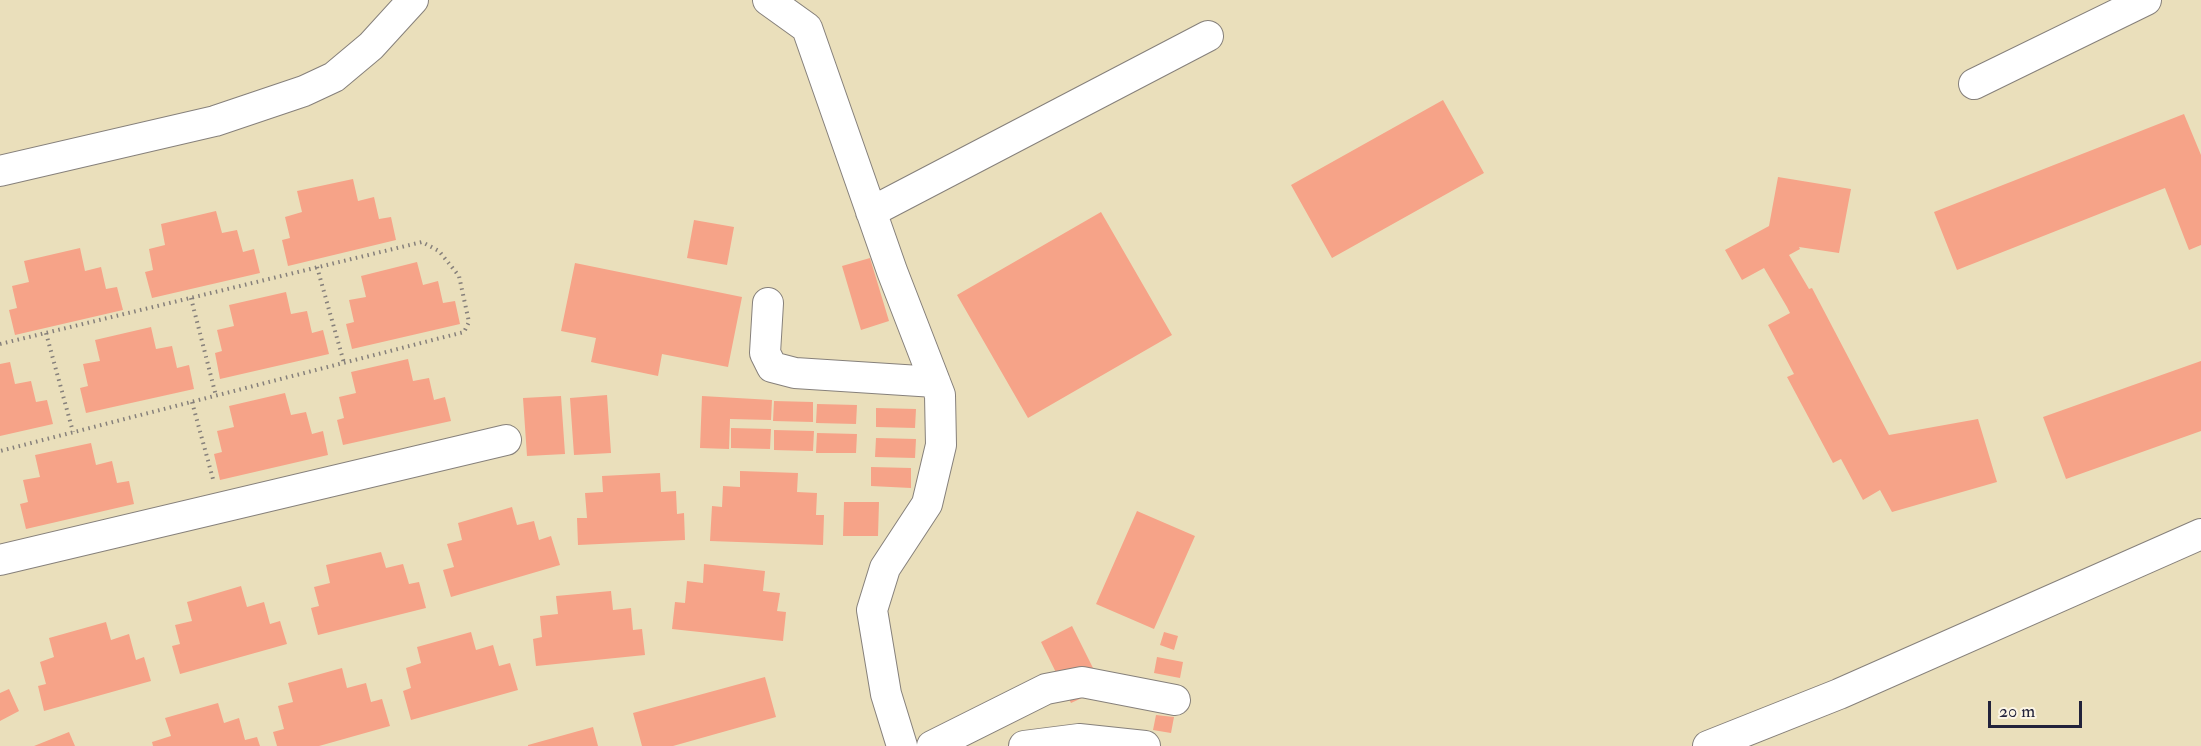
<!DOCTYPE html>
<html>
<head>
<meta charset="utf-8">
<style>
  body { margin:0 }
  #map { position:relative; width:2201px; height:746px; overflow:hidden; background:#eadfbb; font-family:"IM FELL Double Pica",serif }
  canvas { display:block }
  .scale { position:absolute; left:1988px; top:701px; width:94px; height:27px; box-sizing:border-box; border:3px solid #22223b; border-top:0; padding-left:8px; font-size:18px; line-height:21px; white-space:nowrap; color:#22223b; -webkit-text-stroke:4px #fcf5e5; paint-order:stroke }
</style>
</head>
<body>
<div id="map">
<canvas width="2201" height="746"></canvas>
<div class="scale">20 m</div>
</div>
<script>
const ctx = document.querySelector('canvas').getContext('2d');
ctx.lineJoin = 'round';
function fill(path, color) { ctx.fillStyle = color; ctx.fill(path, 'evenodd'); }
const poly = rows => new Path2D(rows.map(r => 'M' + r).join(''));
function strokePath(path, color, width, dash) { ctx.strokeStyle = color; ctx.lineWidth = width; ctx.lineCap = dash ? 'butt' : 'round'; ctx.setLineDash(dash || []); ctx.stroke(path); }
fill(poly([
  [1443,100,1484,173,1332,258,1291,185],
  [2184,114,2201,155,2201,245,2189,250,2165,188,1957,270,1934,212],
  [1778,177,1851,189,1839,253,1799,247,1800,249,1789,255,1809,289,1812,288,1889,435,1978,419,1997,482,1892,512,1880,490,1863,500,1841,459,1833,463,1787,377,1794,374,1768,325,1790,313,1787,307,1764,268,1742,280,1725,250,1769,226],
  [353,179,358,201,374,197,379,219,391,217,396,240,288,266,282,240,290,238,285,217,302,212,297,191],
  [216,211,222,233,237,230,243,252,254,249,260,273,152,298,145,272,153,270,149,249,165,245,161,224],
  [1101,212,1172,335,1028,418,957,295],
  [694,220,734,227,727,265,687,258],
  [80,248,85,271,101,267,106,289,117,287,123,310,15,335,9,310,17,308,12,286,29,282,24,261],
  [870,258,889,321,861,330,842,266],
  [417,262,423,285,438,281,443,303,455,301,460,324,352,349,346,324,354,322,349,300,366,297,361,276],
  [575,263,742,297,728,367,662,354,658,376,591,362,596,338,561,331],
  [286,292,291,314,307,311,312,333,323,330,329,354,220,379,215,353,222,351,217,330,234,326,229,305],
  [151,327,156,349,172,346,177,368,189,365,194,389,86,413,80,388,88,386,83,364,100,361,95,340],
  [408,359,413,381,429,378,434,400,445,397,451,421,343,445,337,420,344,418,339,397,356,393,351,372],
  [2201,361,2201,431,2066,479,2043,417],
  [10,362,15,384,31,381,36,402,47,400,53,424,0,436,0,364],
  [285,393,291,415,306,412,312,434,323,431,328,455,220,480,214,454,222,452,217,431,234,427,229,406],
  [607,395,611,453,574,455,570,398],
  [561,396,565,454,527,456,523,398],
  [702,396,772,400,771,420,730,419,729,449,700,448],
  [774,401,813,402,813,422,773,421],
  [817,404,857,405,856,424,816,423],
  [876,408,916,409,915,428,876,427],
  [731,428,771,429,770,449,731,448],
  [774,430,814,431,813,451,774,450],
  [817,433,857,434,856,453,816,453],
  [876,438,916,439,915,458,875,457],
  [91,443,96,465,112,461,117,483,129,481,134,504,26,529,20,504,28,502,23,480,40,477,35,455],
  [871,467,911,468,911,488,871,486],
  [740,471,798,473,797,492,817,493,816,515,824,515,823,545,710,541,712,506,722,507,723,486,740,487],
  [660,473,661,492,676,491,677,514,684,513,685,540,578,545,577,518,587,518,585,493,603,492,602,476],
  [844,502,879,502,878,536,843,536],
  [512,507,517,525,534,521,539,540,551,536,560,565,451,597,443,570,454,567,447,544,462,540,458,523],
  [1137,511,1195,536,1154,629,1096,604],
  [381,552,386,568,403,564,409,584,419,582,426,608,318,635,311,608,319,606,314,587,330,583,326,565],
  [704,564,765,571,763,591,780,593,777,611,786,612,783,641,672,629,675,602,685,603,687,581,703,583],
  [241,586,247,607,264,602,270,624,280,621,287,644,180,674,172,646,180,644,175,625,192,621,187,602],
  [611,591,613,610,631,608,633,630,642,629,645,655,536,666,533,639,542,637,540,616,558,614,556,596],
  [106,622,111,640,129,634,136,660,144,657,151,681,44,711,38,686,46,684,40,662,54,657,49,638],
  [1072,626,1103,688,1071,703,1041,642],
  [471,632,476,650,493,645,499,666,510,663,518,690,411,720,403,691,411,688,406,668,421,663,417,647],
  [1164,632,1178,636,1174,650,1160,645],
  [1157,657,1183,662,1180,678,1154,673],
  [342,668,347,688,366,683,371,702,382,699,390,726,319,746,277,746,273,732,284,729,278,706,293,702,288,683],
  [765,677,776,717,673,746,642,746,633,713],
  [9,689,19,711,0,721,0,693],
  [218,703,224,723,239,718,245,740,257,737,260,746,153,746,152,742,171,736,165,718],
  [1156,715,1174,717,1171,733,1153,730],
  [593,727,598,746,528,746,528,745],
  [69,732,75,746,34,746]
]), '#f6a388');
const minor = poly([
  [768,0,807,28,892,271,940,395,941,445,927,504,885,568,872,610,886,694,902,746],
  [1974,84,2146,0],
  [0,171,215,121,304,91,334,77,371,46,413,0],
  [871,212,1208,36],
  [768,303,765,353,772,367,795,373,935,382],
  [0,560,506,440],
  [932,746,1046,689,1082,682,1175,700],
  [1024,746,1079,739,1145,746],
  [1708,746,1839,694,2201,534]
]);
strokePath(minor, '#86807b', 32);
strokePath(poly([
  [317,267,344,363],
  [191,298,216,396],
  [46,333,73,432],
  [0,344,422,242,439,251,459,276,469,322,464,332,0,451],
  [192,402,213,479]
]), '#86807b', 4, [1.5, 4.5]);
strokePath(minor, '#fff', 30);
</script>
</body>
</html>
